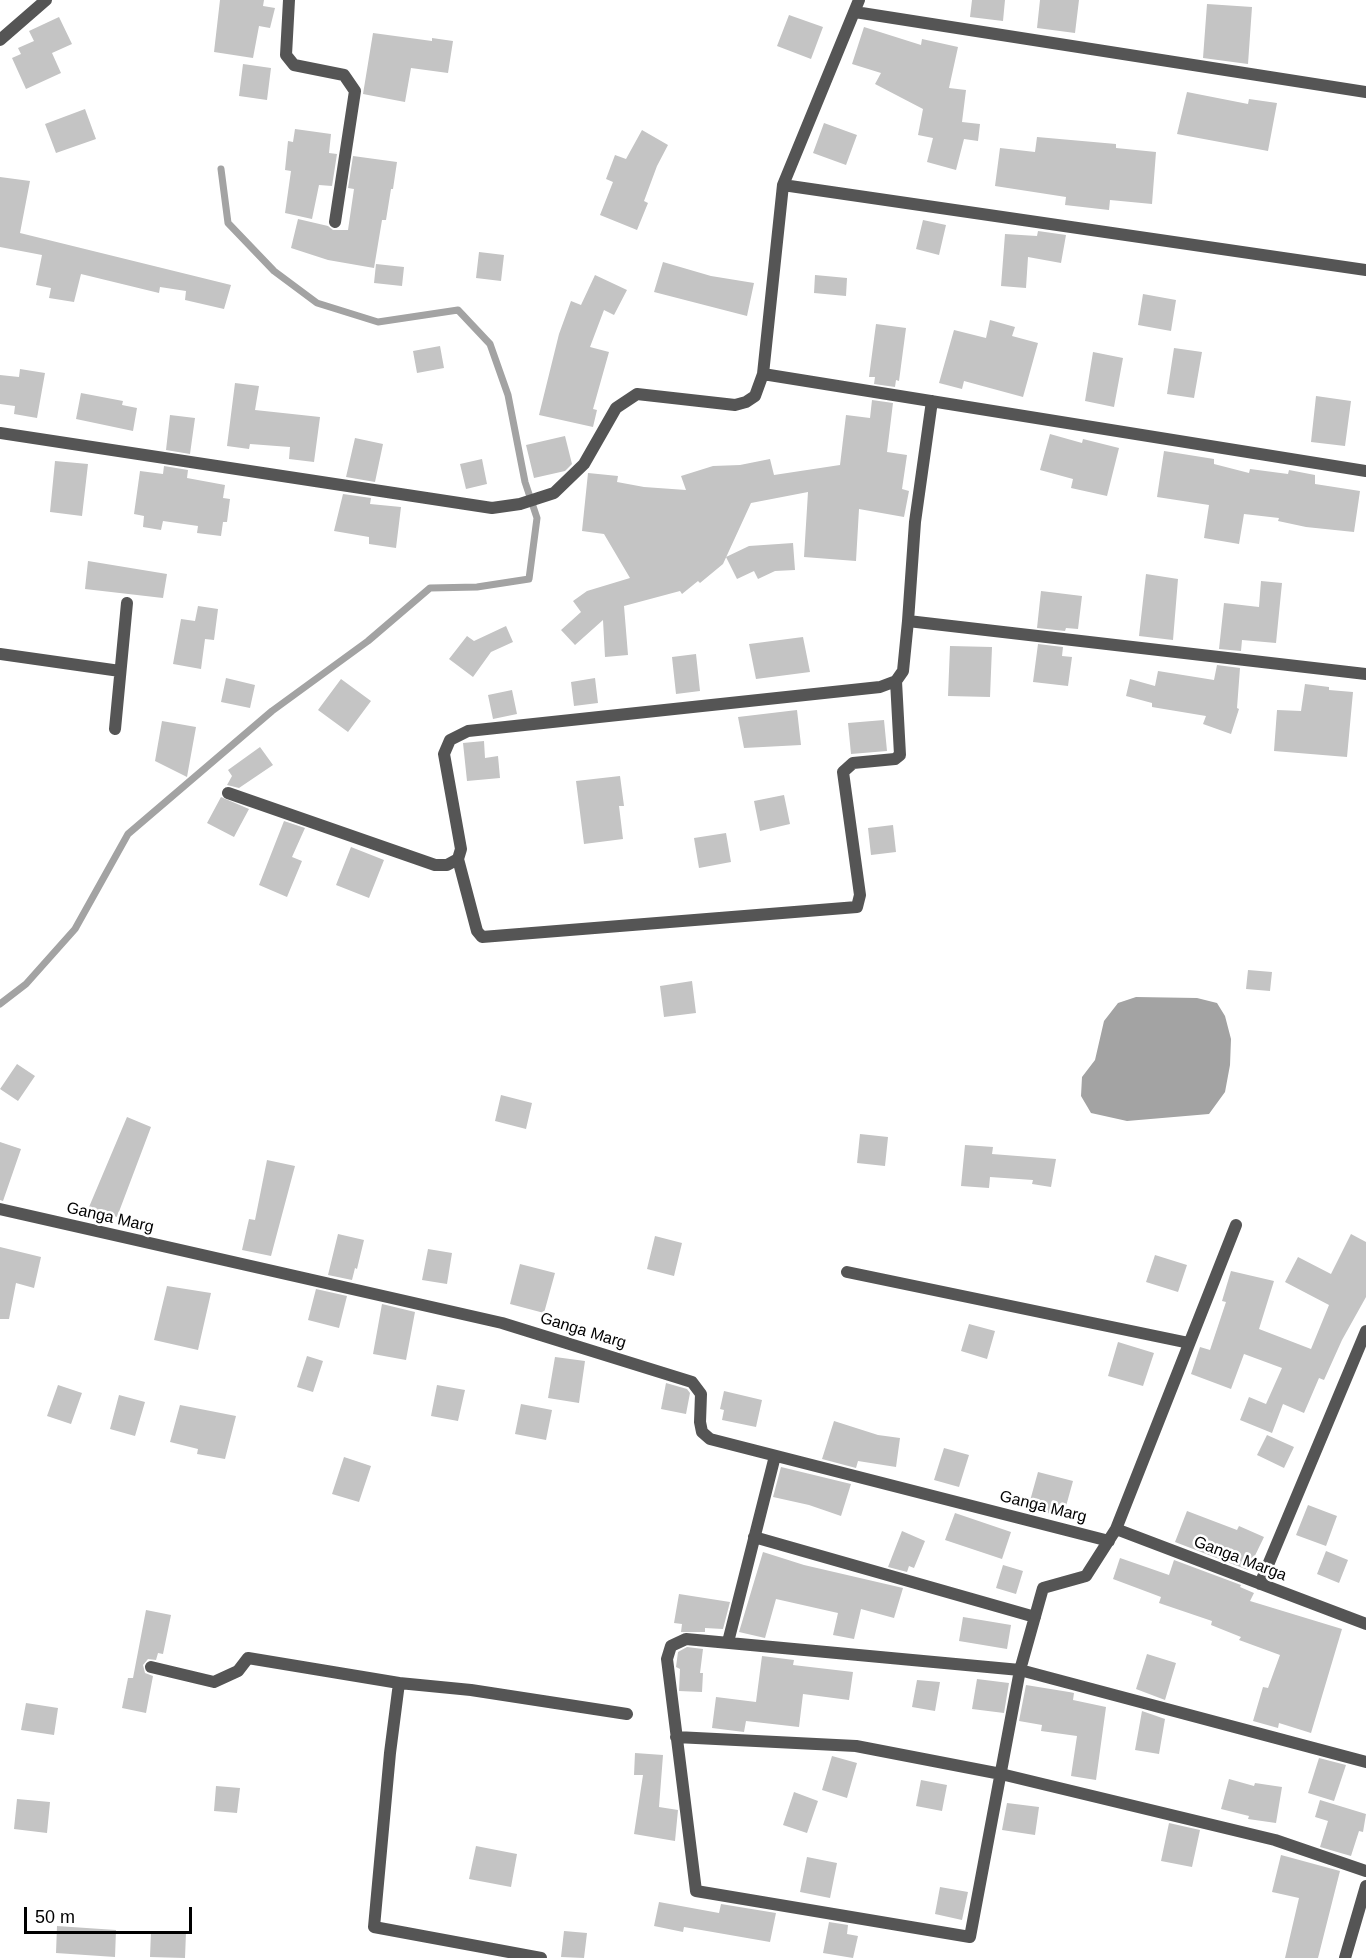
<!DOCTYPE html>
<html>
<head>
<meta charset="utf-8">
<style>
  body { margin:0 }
  #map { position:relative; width:1366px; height:1958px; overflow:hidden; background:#fff; font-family:Arial,sans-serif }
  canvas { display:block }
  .scale { position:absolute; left:24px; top:1907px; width:168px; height:27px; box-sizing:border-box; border:3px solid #000; border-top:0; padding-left:8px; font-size:18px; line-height:21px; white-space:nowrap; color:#000; -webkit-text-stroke:4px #fff; paint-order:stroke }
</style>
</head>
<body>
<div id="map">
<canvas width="1366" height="1958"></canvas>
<div class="scale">50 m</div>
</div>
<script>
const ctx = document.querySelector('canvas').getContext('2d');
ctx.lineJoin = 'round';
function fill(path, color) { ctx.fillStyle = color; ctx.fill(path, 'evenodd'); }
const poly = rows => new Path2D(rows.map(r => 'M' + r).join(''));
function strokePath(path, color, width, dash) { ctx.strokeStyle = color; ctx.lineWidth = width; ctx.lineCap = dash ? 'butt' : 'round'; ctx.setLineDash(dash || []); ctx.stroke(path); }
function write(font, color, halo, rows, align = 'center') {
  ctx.font = font + ' Arial,sans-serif'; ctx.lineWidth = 5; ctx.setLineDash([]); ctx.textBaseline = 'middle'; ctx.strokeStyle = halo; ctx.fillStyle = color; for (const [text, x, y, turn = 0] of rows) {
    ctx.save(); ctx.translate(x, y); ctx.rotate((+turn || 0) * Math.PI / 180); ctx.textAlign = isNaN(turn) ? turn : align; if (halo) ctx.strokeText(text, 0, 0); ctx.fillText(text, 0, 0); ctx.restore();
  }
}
fill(poly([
  [1136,997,1197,998,1217,1003,1225,1016,1231,1039,1230,1065,1225,1092,1209,1114,1127,1121,1091,1113,1081,1096,1082,1077,1095,1060,1104,1021,1118,1003]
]), '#a3a3a3');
strokePath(poly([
  [0,1004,26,984,75,929,128,834,272,711,368,641,430,588,477,587,529,579,537,518,525,482,508,395,490,344,458,310,378,322,317,303,274,271,228,223,221,169]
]), '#a3a3a3', 7);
fill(poly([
  [220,0,264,0,263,6,275,8,270,28,259,26,253,58,214,52],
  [972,0,1005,0,1003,21,970,17],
  [1040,0,1079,0,1075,33,1037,28],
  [1207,4,1252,7,1248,64,1203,58],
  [789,15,823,27,811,59,777,46],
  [59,17,72,44,52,53,61,73,26,89,12,58,21,54,18,48,34,41,29,31],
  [864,27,921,45,922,39,958,47,949,88,966,90,962,122,980,124,978,141,964,139,956,170,927,162,933,138,918,135,923,109,875,84,881,73,852,64],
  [373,33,432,41,432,38,453,41,448,73,411,68,405,102,363,94],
  [243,64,271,68,267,100,239,96],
  [1187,92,1248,104,1249,99,1277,103,1268,151,1177,134],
  [85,109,96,139,56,153,45,124],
  [824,123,857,135,846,165,813,153],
  [295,129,331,134,329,153,337,154,332,186,319,185,312,219,285,213,291,171,285,170,288,141,293,142],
  [642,130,668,145,657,166,644,201,648,203,637,230,600,215,613,182,606,179,615,155,626,159],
  [1037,137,1116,144,1116,148,1156,152,1152,204,1110,200,1109,210,1065,205,1066,197,995,186,1000,148,1035,152],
  [353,156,397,162,393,189,391,189,386,220,382,220,374,268,328,260,291,248,298,219,328,226,333,230,348,230,354,189,348,188],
  [0,177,30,181,20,233,231,285,224,309,185,300,186,291,160,287,159,293,81,274,74,302,49,298,51,288,36,285,42,255,0,247],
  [923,220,946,225,939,255,916,249],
  [1038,231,1066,235,1061,263,1028,257,1026,288,1001,286,1005,234,1037,236],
  [479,252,504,255,501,281,476,278],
  [663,262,711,276,754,283,747,316,654,292],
  [376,264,404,267,402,286,374,283],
  [595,275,627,290,614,315,604,310,590,347,609,352,593,409,597,410,593,427,539,415,559,334,571,301,581,305],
  [815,275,847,278,846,296,814,293],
  [1143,294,1176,300,1171,331,1138,325],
  [990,320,1015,327,1012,336,1038,343,1023,397,964,381,962,389,939,383,954,330,986,338],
  [876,324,906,328,899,381,896,380,895,387,874,384,875,377,869,377],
  [440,346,444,368,417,373,413,351],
  [1174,348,1202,352,1194,398,1167,394],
  [1093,352,1123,358,1114,407,1085,401],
  [20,369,45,373,37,418,14,414,15,406,0,404,0,375,19,377],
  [235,383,259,386,255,410,320,417,314,462,289,459,290,447,250,444,249,449,227,446],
  [81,393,123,401,122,405,137,408,133,431,76,419],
  [1316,396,1351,401,1345,446,1311,442],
  [872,400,893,403,887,452,907,455,902,489,909,491,904,517,859,509,856,561,804,557,808,492,751,503,723,564,700,583,698,581,682,594,680,591,624,606,628,655,605,657,603,620,575,645,561,630,581,612,573,601,587,591,630,578,604,534,582,531,588,473,618,476,617,482,644,487,686,490,681,476,713,466,740,465,770,459,774,475,840,465,846,415,870,418],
  [170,415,195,418,190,454,166,450],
  [1050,434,1082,443,1083,439,1119,448,1107,496,1071,488,1073,479,1040,470],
  [565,436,572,464,565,471,534,478,526,445],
  [355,438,383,444,375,482,346,477],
  [1164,451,1214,459,1214,464,1249,473,1250,469,1288,474,1289,470,1315,475,1315,484,1360,491,1354,532,1306,527,1278,521,1279,518,1244,514,1239,544,1204,538,1209,505,1157,497],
  [482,459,487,484,466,489,460,464],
  [55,461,88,464,82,516,50,512],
  [164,466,188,470,187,478,225,485,223,498,230,499,227,522,223,522,221,536,197,533,198,526,163,521,161,530,143,527,144,516,134,514,140,471,163,474],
  [343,494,371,498,370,504,401,507,396,548,369,544,369,537,334,531],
  [793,543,795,570,775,571,758,579,754,571,737,579,726,557,749,546],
  [88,561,167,574,163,598,85,589],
  [1146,574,1178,579,1173,640,1139,636],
  [1261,581,1282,583,1276,643,1242,640,1241,651,1219,649,1224,603,1259,607],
  [1041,591,1082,596,1078,629,1066,628,1065,631,1037,628],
  [198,606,218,609,214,640,205,639,201,669,173,664,181,619,195,621],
  [506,626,513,642,491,652,473,677,449,659,467,636,474,641],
  [803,637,810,672,756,679,749,644],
  [1038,644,1063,647,1062,656,1072,657,1068,686,1033,682],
  [950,646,992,647,990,697,948,696],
  [696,654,700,691,676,694,672,657],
  [1217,665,1240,668,1237,708,1239,709,1231,734,1203,724,1206,716,1152,707,1152,703,1126,696,1130,679,1155,686,1158,671,1214,680],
  [226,678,255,685,250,708,221,702],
  [595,678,598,703,574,706,571,682],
  [341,679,371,701,348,732,318,710],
  [1305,684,1329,687,1329,690,1353,692,1347,757,1274,751,1277,710,1301,711],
  [512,690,517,714,493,719,488,695],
  [797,710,801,745,744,748,738,717],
  [884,720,887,751,851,754,848,723],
  [162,721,196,727,187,777,155,761],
  [484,741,485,758,498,756,500,778,467,781,463,743],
  [260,747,273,765,239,788,227,785,232,776,228,770],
  [620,776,624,806,619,806,623,839,584,844,576,781],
  [784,795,790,824,760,831,754,801],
  [221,797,249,809,234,837,207,823],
  [284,821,305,828,292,857,302,861,287,897,259,885],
  [893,825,896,852,871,855,868,828],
  [726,833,731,862,699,868,694,838],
  [351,847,384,860,369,898,336,885],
  [1248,970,1272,972,1270,991,1246,989],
  [692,981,696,1013,664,1017,660,986],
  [17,1064,35,1076,18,1101,0,1089],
  [501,1095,532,1103,526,1129,495,1121],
  [127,1117,151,1127,117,1217,89,1207],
  [860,1134,888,1137,885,1166,857,1163],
  [0,1142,21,1149,3,1201,0,1200],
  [965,1145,993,1147,992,1154,1056,1159,1051,1187,1032,1184,1033,1180,990,1177,989,1188,961,1186],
  [267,1160,295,1166,271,1256,242,1250,249,1219,255,1220],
  [338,1234,364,1240,357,1269,355,1268,352,1280,328,1275],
  [1351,1234,1366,1242,1366,1297,1342,1340,1324,1380,1319,1378,1304,1413,1283,1404,1272,1433,1240,1420,1249,1397,1266,1404,1282,1368,1244,1354,1231,1389,1191,1374,1200,1347,1210,1350,1226,1302,1222,1301,1231,1271,1274,1281,1259,1329,1311,1349,1329,1305,1285,1282,1298,1257,1331,1274],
  [655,1236,682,1243,674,1276,647,1269],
  [0,1247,41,1257,34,1288,16,1283,9,1319,0,1319],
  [428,1249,452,1253,447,1284,422,1280],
  [1155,1255,1187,1265,1178,1292,1146,1282],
  [520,1264,555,1273,544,1313,510,1304],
  [167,1286,211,1293,198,1350,154,1340],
  [316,1289,347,1296,339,1328,308,1320],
  [382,1304,415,1312,406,1360,373,1354],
  [969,1324,995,1331,987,1359,961,1351],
  [1118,1342,1154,1353,1143,1386,1108,1376],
  [307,1356,323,1361,313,1392,297,1387],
  [555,1357,585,1361,579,1403,548,1398],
  [666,1383,687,1389,690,1393,686,1414,661,1409],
  [58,1385,82,1393,71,1424,47,1416],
  [437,1385,465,1390,458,1421,431,1416],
  [724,1391,762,1400,756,1427,722,1420,724,1410,720,1409],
  [119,1395,145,1402,135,1436,110,1429],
  [521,1404,552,1410,546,1440,515,1434],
  [180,1405,236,1416,225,1459,197,1454,198,1449,170,1442],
  [834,1421,878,1435,900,1438,896,1467,858,1461,856,1468,822,1459],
  [1267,1435,1294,1447,1284,1468,1257,1455],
  [944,1448,969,1455,959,1487,934,1480],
  [344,1457,371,1466,359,1502,332,1494],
  [781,1467,851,1484,841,1516,809,1505,773,1497],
  [1038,1472,1073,1481,1063,1517,1028,1508],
  [1308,1505,1337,1516,1326,1546,1296,1535],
  [1187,1511,1237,1530,1239,1526,1264,1537,1248,1570,1175,1542],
  [955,1513,1011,1532,1002,1559,945,1540],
  [902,1531,925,1541,914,1568,909,1566,907,1572,888,1567],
  [1326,1551,1348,1560,1339,1583,1317,1574],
  [763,1552,804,1565,903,1588,894,1618,861,1609,854,1639,833,1635,838,1613,776,1599,765,1638,739,1632],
  [1120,1558,1169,1575,1174,1560,1241,1585,1240,1587,1254,1593,1250,1601,1342,1629,1311,1733,1279,1723,1278,1728,1253,1721,1263,1687,1268,1688,1280,1655,1239,1640,1241,1637,1211,1625,1212,1621,1159,1603,1161,1597,1113,1579],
  [1003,1565,1023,1571,1016,1594,996,1588],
  [679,1594,730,1602,723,1629,705,1628,705,1632,681,1632,682,1624,674,1623],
  [146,1610,171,1615,163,1654,158,1653,156,1660,148,1659,143,1665,145,1673,153,1676,146,1713,122,1708,128,1678,133,1678],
  [963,1617,1011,1625,1007,1649,959,1641],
  [687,1647,703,1649,700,1673,703,1673,702,1692,679,1691,680,1669,676,1667,678,1652],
  [1147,1654,1176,1663,1165,1700,1136,1689],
  [762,1656,794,1660,793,1665,853,1672,849,1700,803,1694,799,1727,746,1721,744,1732,712,1728,716,1697,756,1702],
  [977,1679,1009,1683,1004,1713,972,1709],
  [917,1680,940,1682,935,1711,912,1707],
  [1026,1685,1069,1692,1074,1693,1073,1700,1106,1707,1096,1780,1071,1776,1077,1736,1041,1731,1042,1725,1019,1721],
  [26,1703,58,1708,54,1735,21,1730],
  [1142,1711,1165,1719,1159,1754,1135,1750],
  [635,1753,663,1755,659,1807,678,1810,675,1841,634,1834,643,1775,634,1775],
  [832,1756,857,1763,847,1798,822,1790],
  [1319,1758,1346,1765,1334,1801,1308,1793],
  [1229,1779,1254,1786,1255,1783,1282,1787,1276,1823,1248,1819,1249,1816,1221,1809],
  [921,1780,947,1785,942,1811,916,1806],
  [216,1786,240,1788,237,1813,214,1811],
  [794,1792,818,1801,807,1833,783,1825],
  [17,1799,50,1802,47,1833,14,1829],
  [1320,1800,1366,1814,1363,1832,1359,1831,1351,1856,1320,1847,1328,1821,1315,1817],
  [1007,1803,1039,1807,1035,1835,1002,1830],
  [1169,1823,1200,1830,1192,1867,1161,1861],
  [476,1846,517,1854,511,1887,469,1879],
  [1281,1855,1340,1871,1318,1958,1285,1958,1299,1898,1272,1892],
  [807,1857,837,1863,830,1898,800,1892],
  [940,1887,968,1892,962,1920,935,1914],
  [659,1902,719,1913,721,1904,776,1913,770,1942,684,1927,683,1932,654,1926],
  [829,1922,848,1925,847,1934,858,1936,853,1958,823,1953],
  [57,1926,116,1930,115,1957,56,1953],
  [151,1931,186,1932,185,1958,150,1957],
  [564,1931,587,1933,584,1958,561,1957]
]), '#c4c4c4');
strokePath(poly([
  [289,0,286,55,294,65,344,75,355,91,335,222],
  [855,12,1366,92],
  [0,40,46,0],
  [783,185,1366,270],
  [763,374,1366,471],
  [932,401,915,522,908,621,1366,674],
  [0,433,492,508,520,504,554,493,584,464,616,408,637,394,735,405,746,402,755,396,763,374,783,185,859,0],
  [0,654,120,671],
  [115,729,127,603],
  [228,793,435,865,447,865,458,859,461,849,444,754,450,740,468,731,880,687,896,681,903,671,908,621],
  [458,859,477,931,482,937,857,907,860,895,843,772,853,763,895,759,900,755,896,681],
  [0,1209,502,1323,692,1382,701,1394,700,1422,702,1432,710,1439,1109,1541],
  [1236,1225,1116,1529,1086,1576,1043,1588,1020,1670,970,1937,696,1891,667,1659,671,1646,686,1639,1020,1670,1366,1762],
  [847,1272,1189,1343],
  [1116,1529,1366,1624],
  [754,1537,1035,1617],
  [1260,1584,1366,1331],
  [728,1642,775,1456],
  [151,1667,214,1682,238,1671,248,1658,399,1683],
  [676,1737,856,1746,1001,1774,1275,1840,1366,1871],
  [541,1958,374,1927,390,1753,399,1683,471,1690,627,1714],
  [1345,1958,1366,1886]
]), '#555', 12);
write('16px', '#000', '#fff', [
  ["Ganga Marg",110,1218,13],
  ["Ganga Marg",583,1331,17],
  ["Ganga Marg",1043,1507,14],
  ["Ganga Marga",1240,1559,21]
]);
</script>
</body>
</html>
